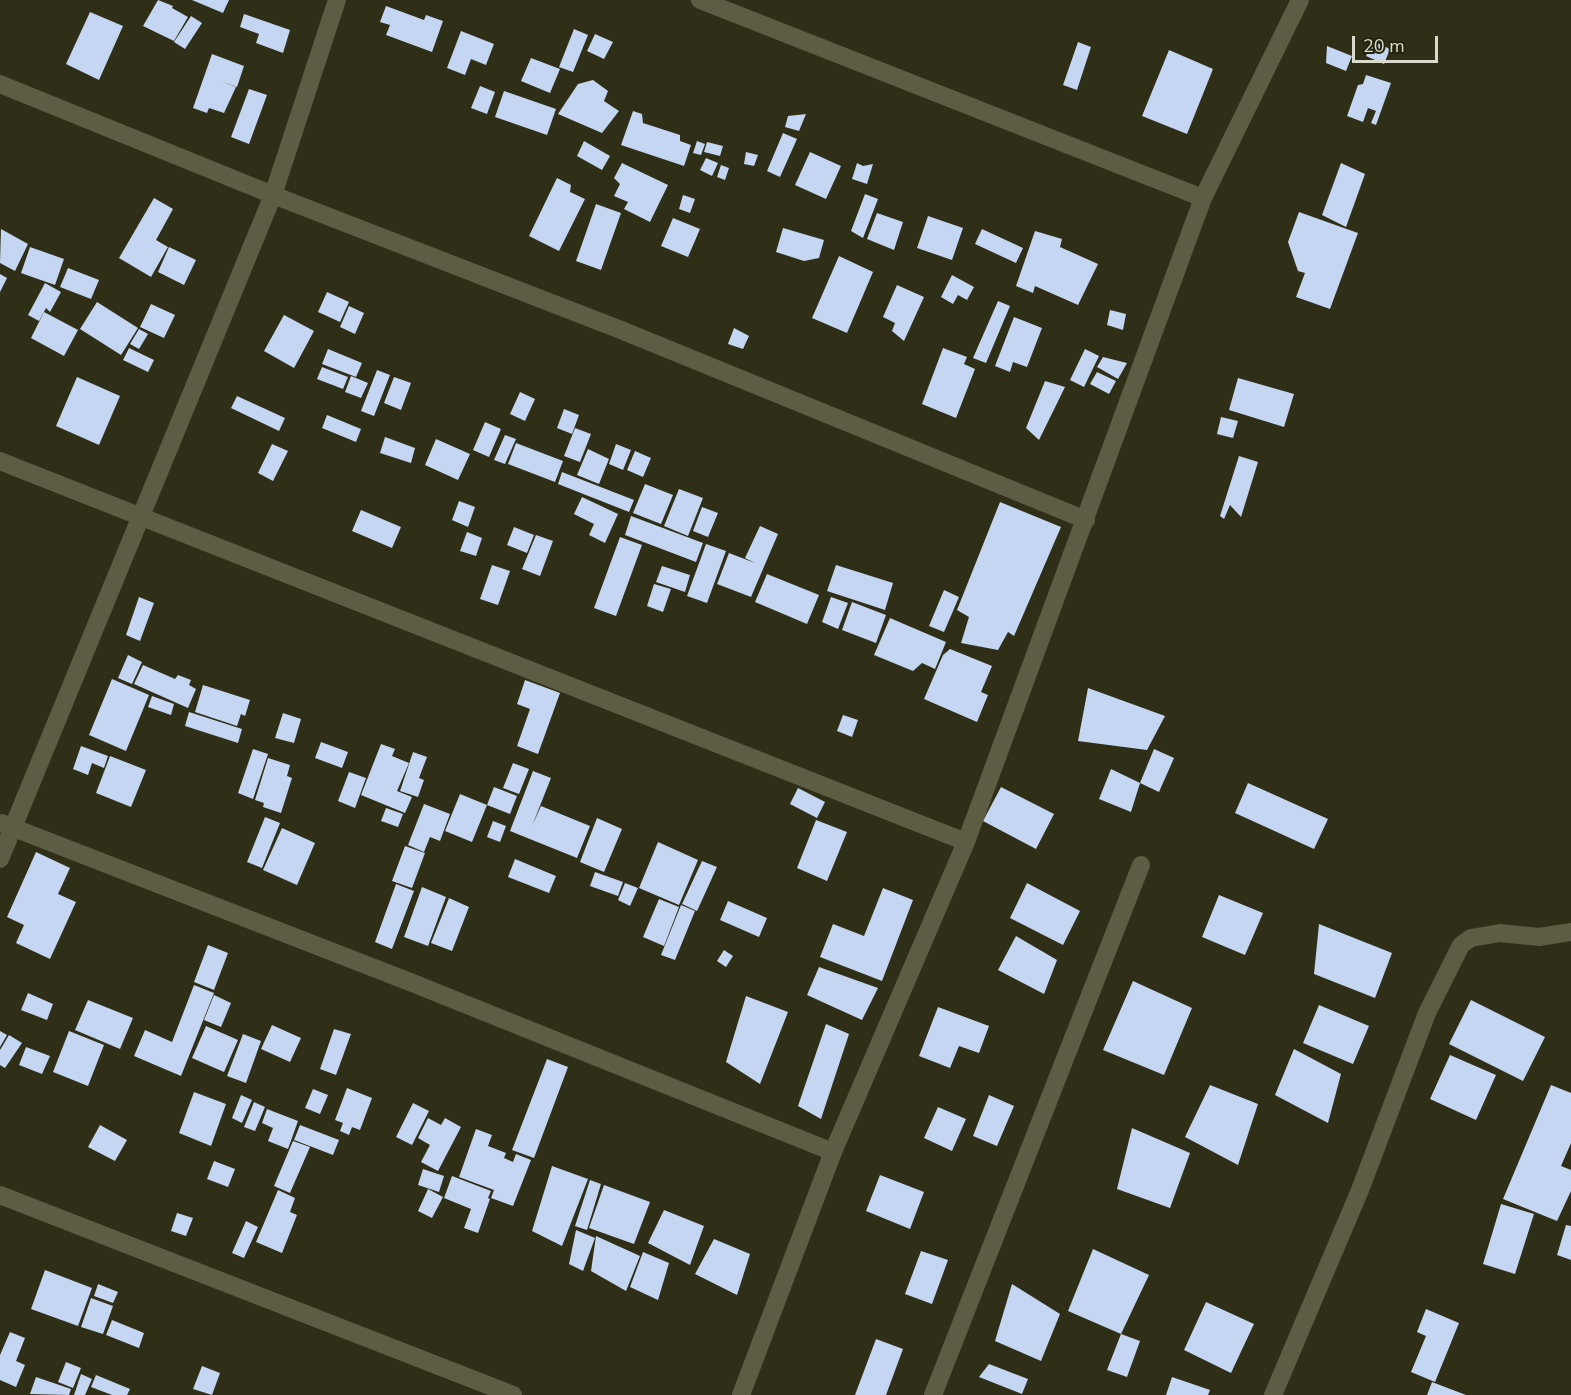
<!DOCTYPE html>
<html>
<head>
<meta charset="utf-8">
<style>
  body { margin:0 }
  #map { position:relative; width:1571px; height:1395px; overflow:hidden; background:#2f2e17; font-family:"Nunito Sans",sans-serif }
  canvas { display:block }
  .scale { position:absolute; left:1352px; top:36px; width:86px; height:27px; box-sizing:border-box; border:3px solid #dadacc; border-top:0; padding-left:8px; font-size:18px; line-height:21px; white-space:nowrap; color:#dadacc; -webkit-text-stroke:4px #25240d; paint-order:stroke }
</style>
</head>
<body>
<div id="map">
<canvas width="1571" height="1395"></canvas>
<div class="scale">20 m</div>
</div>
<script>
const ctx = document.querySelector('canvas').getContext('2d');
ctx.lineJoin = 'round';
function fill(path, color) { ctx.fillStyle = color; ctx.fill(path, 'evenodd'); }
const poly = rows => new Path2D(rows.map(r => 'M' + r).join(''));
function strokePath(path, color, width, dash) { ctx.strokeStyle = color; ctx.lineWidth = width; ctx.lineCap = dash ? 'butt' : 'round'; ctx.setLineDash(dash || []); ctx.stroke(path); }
fill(poly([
  [158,0,173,6,172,8,188,17,174,41,143,26],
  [192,0,229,0,223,13],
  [386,6,424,20,426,15,443,21,432,52,386,35,390,25,380,22],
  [90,12,123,26,99,80,66,64],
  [244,14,290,30,283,53,256,43,259,34,240,27],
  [191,16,202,23,185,49,174,42],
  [574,29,588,35,573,72,559,67],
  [461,31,494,44,486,65,471,59,465,75,447,68],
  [595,34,613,42,604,59,587,51],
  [1373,41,1390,49,1384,64,1366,56],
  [1078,42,1091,47,1077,90,1063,85],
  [1327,46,1352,56,1346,71,1326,63],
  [1169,50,1213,69,1187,134,1142,116],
  [212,54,244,66,237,87,220,81,236,87,224,113,209,108,207,113,193,108],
  [531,58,560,69,550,93,521,81],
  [1366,75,1391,83,1376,125,1371,123,1376,111,1368,108,1363,122,1347,116,1358,85,1363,84],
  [593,80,608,91,604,101,619,111,602,133,558,114,578,84],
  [480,86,495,92,487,114,471,108],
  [249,89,267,95,249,144,231,137],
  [504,91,556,109,547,135,495,117],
  [633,111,642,114,643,123,680,135,680,141,691,145,684,166,621,145],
  [806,114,799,131,785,127,788,116],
  [783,133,797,139,780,177,767,171],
  [584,141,610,156,602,170,577,156],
  [697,141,705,144,701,155,693,153],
  [707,142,723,146,720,156,704,152],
  [746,152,758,155,754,166,744,164],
  [810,152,841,166,826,199,795,185],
  [706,158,718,163,712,176,700,170],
  [622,163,668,185,650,222,624,209,628,202,614,196,620,184,614,178],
  [857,163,863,166,873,164,867,184,852,179],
  [1341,163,1365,174,1346,227,1322,215],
  [721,165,729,168,725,180,717,177],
  [557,178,571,185,570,192,585,199,559,251,529,236],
  [865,194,878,199,863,238,851,231],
  [683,195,695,199,690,213,679,209],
  [154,198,173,209,156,240,168,247,151,277,119,258],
  [596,204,621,213,601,270,576,261],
  [1299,212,1358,233,1330,309,1296,297,1305,273,1298,271,1288,242],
  [877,213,903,222,894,250,867,239],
  [928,216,963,228,952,260,917,248],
  [673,218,700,229,688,257,661,246],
  [783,228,824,240,819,258,804,261,776,252],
  [1,229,28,244,15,271,0,263],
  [982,229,1023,248,1016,263,975,244],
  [1035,231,1062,239,1060,247,1098,264,1078,305,1035,286,1033,293,1016,286],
  [30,247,64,259,55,285,21,273],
  [169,247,196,260,184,285,158,272],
  [839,256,873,272,847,333,812,318],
  [68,268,99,280,91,299,60,287],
  [0,274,7,278,0,292],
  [952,275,974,287,967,300,958,295,953,304,941,297],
  [45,283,61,292,50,312,46,308,39,321,28,315],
  [897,285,924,297,904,341,892,331,895,323,883,317],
  [327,292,349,302,340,322,318,312],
  [998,301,1010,306,986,363,973,358],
  [97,302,138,328,121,355,80,329],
  [151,304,175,315,164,338,140,327],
  [349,306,364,313,355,334,340,327],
  [1110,310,1126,314,1123,330,1107,325],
  [44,312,78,330,64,356,31,338],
  [284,315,314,331,294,368,264,351],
  [1014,317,1042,328,1027,367,1013,362,1010,372,995,366],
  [734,328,749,336,743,349,728,344],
  [139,329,148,334,139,349,130,344],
  [129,348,154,360,148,372,123,360],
  [943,348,967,357,964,364,975,369,956,418,922,404],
  [328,349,362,363,356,377,322,364],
  [1085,349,1099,356,1084,387,1070,380],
  [1103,357,1127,363,1118,379,1097,367],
  [322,367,348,377,343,389,317,379],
  [377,370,390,375,374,416,361,411],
  [1097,372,1116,381,1109,394,1090,384],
  [351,376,368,383,361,398,345,392],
  [77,377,120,396,99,445,56,426],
  [394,377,411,383,401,410,384,403],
  [1238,378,1294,394,1284,427,1229,410],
  [1045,381,1065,387,1039,440,1026,428],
  [520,392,535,399,525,421,510,414],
  [237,396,285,418,279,431,231,408],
  [564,409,579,415,572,434,557,428],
  [327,415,361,429,356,442,322,428],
  [1221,417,1238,421,1233,438,1217,434],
  [485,422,501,429,489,457,473,450],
  [575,428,591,434,580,462,564,456],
  [505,435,516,439,505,464,494,460],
  [385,437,415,448,411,463,380,453],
  [436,439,470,454,458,480,425,465],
  [516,443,563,461,555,482,508,464],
  [272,444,288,451,273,481,258,473],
  [616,444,631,450,623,470,609,464],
  [588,449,609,459,599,484,577,475],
  [635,451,651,458,643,477,627,470],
  [1239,456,1258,462,1241,517,1230,505,1224,519,1220,516],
  [562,472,634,500,629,512,558,484],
  [645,484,673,495,661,524,633,513],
  [679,489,703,498,688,536,664,526],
  [582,497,618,514,605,543,589,535,594,524,574,514],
  [459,501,475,507,468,527,452,520],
  [1000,502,1061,527,1014,636,1008,632,998,650,961,643,969,617,957,610],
  [702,507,718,513,708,537,693,531],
  [361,510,401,527,392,548,352,531],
  [631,516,703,543,696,562,625,535],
  [760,526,778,534,751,597,717,584,729,553,755,563,745,558],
  [514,527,534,535,527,553,507,545],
  [467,532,482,538,476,556,460,551],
  [536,535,553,541,540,576,522,569],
  [620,537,642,545,616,616,594,608],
  [706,544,726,551,707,603,687,596],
  [492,565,510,571,498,605,480,599],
  [836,565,893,583,885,610,827,591],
  [662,566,690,575,685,592,656,582],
  [767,574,819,595,807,624,755,602],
  [654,584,671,589,663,612,647,606],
  [944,590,959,597,944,632,929,626],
  [139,597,154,603,140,641,126,635],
  [831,597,848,603,838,629,822,622],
  [852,602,886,615,876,643,842,630],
  [890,618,946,642,935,669,922,663,913,671,874,655],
  [950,649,992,666,981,692,988,695,977,722,924,699,943,655],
  [128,655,142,662,132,684,118,678],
  [143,665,175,679,178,675,191,680,189,685,196,689,188,708,134,684],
  [112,679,149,695,126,751,89,735],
  [525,680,560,693,538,754,517,746,530,709,517,704],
  [203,685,250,700,245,716,241,714,237,726,195,712],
  [1088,688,1165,716,1147,750,1078,741],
  [152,696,174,704,171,715,148,707],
  [189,712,242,729,238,743,185,726],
  [283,713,301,719,294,743,275,738],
  [843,715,858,720,852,737,837,731],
  [321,742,348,752,342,768,315,758],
  [381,744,395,749,392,756,409,763,397,791,412,797,405,813,361,795],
  [81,746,108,756,104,768,92,763,88,775,73,769],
  [253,749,268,754,253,799,238,793],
  [1154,749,1174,758,1159,792,1140,783],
  [413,752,427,757,419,778,424,780,418,797,400,791],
  [110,756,146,770,131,807,96,793],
  [268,758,290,765,287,776,292,778,281,813,263,807,264,803,255,800],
  [513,763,529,769,519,794,503,788],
  [1111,769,1140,783,1131,812,1099,799],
  [533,771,551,778,532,826,541,806,590,826,577,858,510,831],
  [349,772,366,778,355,808,338,801],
  [1248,783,1328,819,1314,849,1235,813],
  [494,787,517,796,510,814,487,805],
  [1001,787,1054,814,1036,849,983,821],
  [798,788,825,802,817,818,790,804],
  [460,794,487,805,472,842,445,831],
  [424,804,450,814,440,841,430,837,424,852,408,845],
  [386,808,403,814,398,827,381,821],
  [265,817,280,823,262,868,247,862],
  [597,818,622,829,604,872,580,862],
  [816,820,847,832,827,881,797,868],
  [493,821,506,826,500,842,487,837],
  [282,828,315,843,297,885,263,870],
  [658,842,698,860,679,905,639,888],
  [405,846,425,853,412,888,392,881],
  [36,852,70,868,58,894,76,902,50,959,16,943,24,925,7,917],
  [515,859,556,876,549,893,508,877],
  [702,861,717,867,697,911,682,904],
  [595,872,623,882,618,896,590,886],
  [625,883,638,888,630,906,618,900],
  [1027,883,1080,911,1063,945,1010,918],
  [396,884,414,891,392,949,375,942],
  [422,887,446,897,428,946,404,937],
  [883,888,913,900,882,981,820,957,833,924,864,936],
  [1219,895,1263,913,1245,955,1202,937],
  [449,898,469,907,452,951,431,943],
  [659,899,679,907,664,946,643,937],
  [728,901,767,918,759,937,720,920],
  [681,905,695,911,675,960,661,955],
  [1319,924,1392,953,1375,998,1314,974],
  [1016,936,1057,960,1044,994,998,970],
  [208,945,228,953,214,990,194,982],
  [724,950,733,956,726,967,717,961],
  [819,967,878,988,862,1020,807,995],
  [1133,981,1192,1008,1164,1075,1103,1050],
  [194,985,214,993,181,1076,134,1056,145,1030,172,1042],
  [28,993,53,1004,47,1020,21,1010],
  [214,995,231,1003,221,1027,204,1020],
  [746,996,788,1012,760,1084,726,1062],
  [88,1000,133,1018,120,1049,75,1030],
  [1471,1000,1545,1037,1523,1081,1449,1044],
  [1319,1005,1369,1026,1353,1064,1303,1043],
  [938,1007,989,1026,979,1053,959,1046,950,1068,919,1056],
  [826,1024,849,1034,821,1119,798,1106],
  [272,1025,301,1038,290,1062,261,1049],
  [206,1026,238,1040,224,1072,192,1058],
  [334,1029,351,1034,336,1075,320,1069],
  [0,1031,7,1035,0,1047],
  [69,1031,104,1045,88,1086,53,1072],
  [243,1034,261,1041,246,1083,227,1076],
  [9,1035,22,1043,5,1068,0,1065,0,1050],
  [26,1047,50,1056,42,1074,19,1065],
  [1294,1049,1341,1074,1328,1123,1275,1095],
  [1450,1055,1496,1075,1476,1120,1430,1099],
  [547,1059,568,1067,534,1158,512,1150],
  [1210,1085,1258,1104,1238,1165,1185,1137],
  [1551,1085,1571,1093,1571,1143,1561,1166,1571,1170,1571,1191,1557,1221,1503,1199],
  [347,1088,372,1098,360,1130,352,1127,349,1135,340,1131,343,1123,335,1120],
  [313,1089,328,1095,320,1114,305,1108],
  [194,1092,226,1104,211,1146,179,1133],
  [241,1095,252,1100,242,1123,232,1118],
  [989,1095,1014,1106,997,1146,973,1136],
  [254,1102,265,1107,255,1131,244,1127],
  [413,1103,429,1111,412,1145,396,1137],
  [938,1107,966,1119,952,1151,924,1138],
  [267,1109,298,1121,288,1149,268,1141,273,1128,262,1123],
  [428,1118,441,1125,445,1118,461,1127,438,1171,421,1162,430,1145,418,1138],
  [100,1125,127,1140,115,1161,88,1147],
  [300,1125,339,1140,333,1155,294,1140],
  [1132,1128,1190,1153,1170,1208,1117,1189],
  [476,1129,492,1135,488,1146,506,1153,504,1158,513,1162,516,1154,531,1160,513,1206,491,1198,494,1190,459,1177],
  [293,1141,310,1147,290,1193,274,1186],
  [214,1161,235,1169,228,1187,207,1179],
  [552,1166,588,1179,562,1246,532,1231],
  [423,1169,444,1176,439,1192,418,1185],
  [880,1175,924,1192,910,1229,866,1211],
  [452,1176,491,1191,488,1198,490,1199,478,1233,464,1228,471,1209,444,1198],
  [590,1180,601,1184,587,1230,575,1226],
  [604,1185,650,1202,634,1244,589,1228],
  [428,1189,443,1197,432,1218,418,1211],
  [278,1190,295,1198,290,1212,297,1215,282,1253,256,1242],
  [1501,1204,1534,1214,1515,1274,1483,1264],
  [664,1210,704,1226,690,1265,648,1243],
  [177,1213,193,1218,186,1236,171,1231],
  [246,1221,258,1227,244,1258,232,1253],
  [1566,1225,1571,1226,1571,1260,1557,1255],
  [576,1230,595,1238,583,1271,569,1264],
  [596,1236,640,1256,626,1291,591,1271],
  [714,1239,750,1254,737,1295,695,1274],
  [1093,1249,1149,1275,1121,1334,1140,1341,1127,1377,1107,1370,1121,1334,1068,1311],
  [921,1251,948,1260,932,1304,905,1294],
  [643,1252,669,1263,658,1300,630,1287],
  [45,1270,92,1288,78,1326,31,1309],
  [98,1284,118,1292,113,1303,94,1296],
  [1012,1284,1060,1314,1041,1361,995,1341],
  [91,1298,113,1306,103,1334,81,1327],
  [1206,1302,1254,1324,1231,1373,1184,1350],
  [1426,1309,1459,1323,1435,1382,1411,1372,1426,1336,1417,1332],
  [112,1320,144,1333,139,1348,106,1335],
  [10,1332,25,1338,16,1361,25,1365,16,1387,0,1380,0,1355],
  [876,1339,903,1349,886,1395,855,1395],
  [66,1362,81,1368,73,1388,58,1382],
  [989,1364,1028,1379,1022,1394,979,1377],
  [202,1366,220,1373,212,1395,193,1389],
  [81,1374,92,1379,85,1395,74,1395],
  [96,1375,130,1389,127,1395,112,1395,91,1387],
  [36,1377,71,1389,69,1395,30,1394],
  [1172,1377,1210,1390,1208,1395,1166,1395],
  [1432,1382,1466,1395,1427,1395]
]), '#c5d6f2');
strokePath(poly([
  [700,0,1203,198],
  [0,84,273,195,621,330,1086,520],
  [0,461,966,842],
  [1,823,410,982,833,1152],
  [0,859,273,195,337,0],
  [0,1195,513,1395],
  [741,1395,833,1152,966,842,1203,198,1300,0],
  [933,1395,1141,865],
  [1273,1395,1360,1190,1427,1013,1461,945,1471,938,1500,933,1539,937,1571,932]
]), '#5d5d44', 18);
</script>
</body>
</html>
